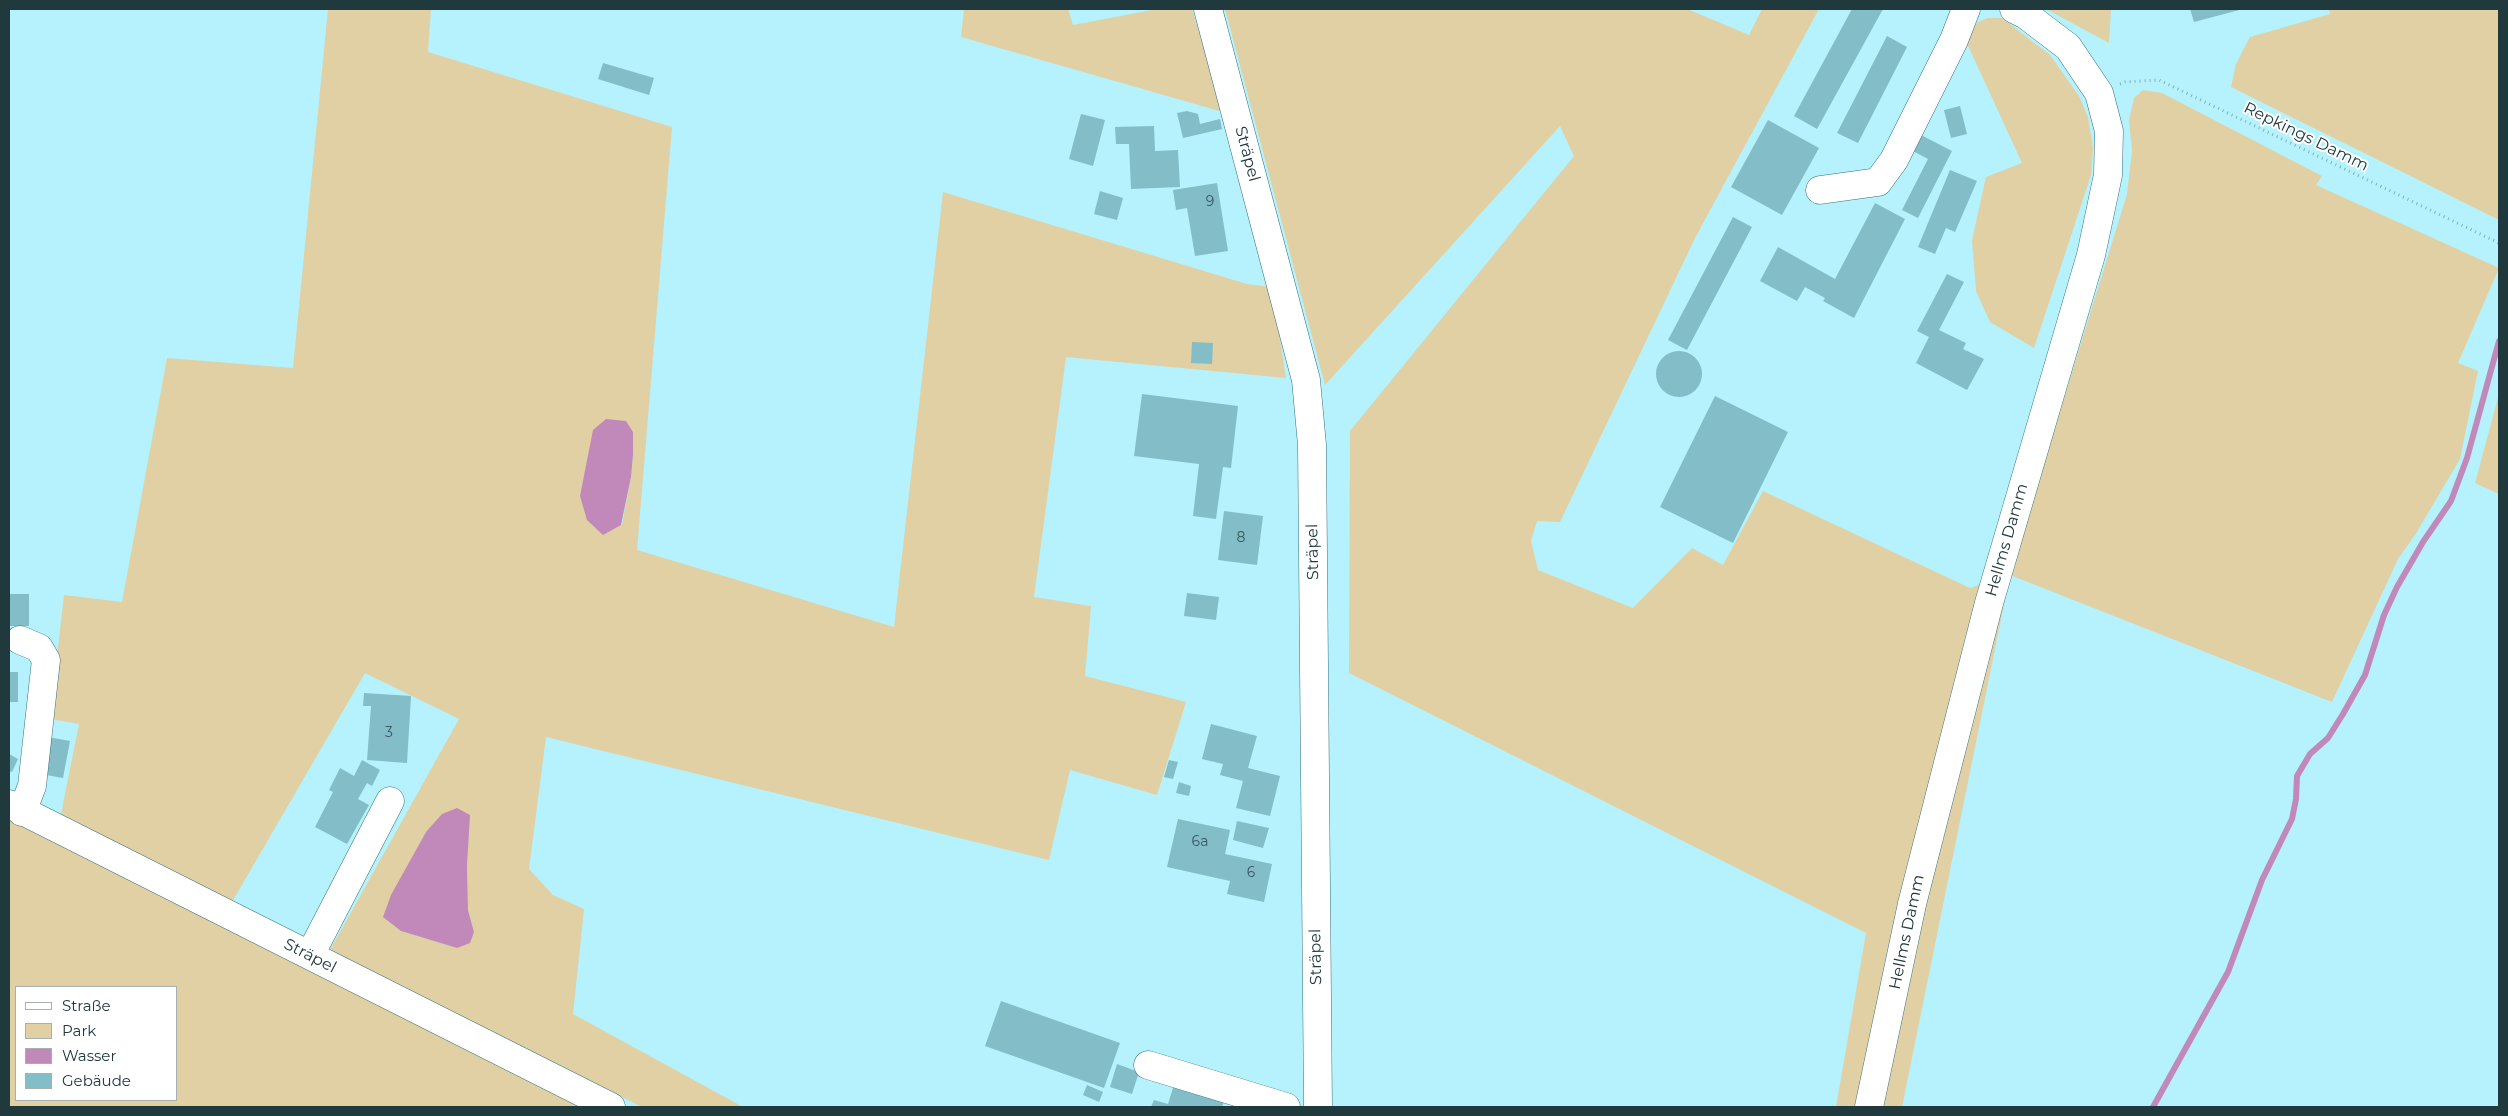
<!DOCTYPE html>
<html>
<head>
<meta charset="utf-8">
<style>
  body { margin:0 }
  #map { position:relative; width:2508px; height:1116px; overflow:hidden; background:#b5f2fd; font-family:Montserrat,sans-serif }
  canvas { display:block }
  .frame { position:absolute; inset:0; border:10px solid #20393d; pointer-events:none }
  .legend { position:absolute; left:15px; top:986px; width:162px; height:115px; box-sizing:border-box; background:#fff; border:1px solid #a6b0b1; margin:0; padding:6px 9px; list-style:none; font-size:15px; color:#20393d }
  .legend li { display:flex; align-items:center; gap:10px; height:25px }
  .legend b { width:25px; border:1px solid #a6b0b1 }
</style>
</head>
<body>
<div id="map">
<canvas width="2508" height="1116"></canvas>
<div class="frame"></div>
<ul class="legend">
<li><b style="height:6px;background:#fff"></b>Straße</li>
<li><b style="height:14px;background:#e0d0a3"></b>Park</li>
<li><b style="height:14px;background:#c089b9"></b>Wasser</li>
<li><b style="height:14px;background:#82bdc8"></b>Gebäude</li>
</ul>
</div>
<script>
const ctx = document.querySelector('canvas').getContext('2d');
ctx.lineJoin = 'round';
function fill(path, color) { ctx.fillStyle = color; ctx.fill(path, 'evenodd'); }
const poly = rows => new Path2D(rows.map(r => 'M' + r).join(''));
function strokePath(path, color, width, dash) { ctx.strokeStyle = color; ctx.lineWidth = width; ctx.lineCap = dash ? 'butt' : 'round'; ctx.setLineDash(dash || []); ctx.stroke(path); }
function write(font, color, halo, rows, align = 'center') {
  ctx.font = font + ' Montserrat,sans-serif'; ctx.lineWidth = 4; ctx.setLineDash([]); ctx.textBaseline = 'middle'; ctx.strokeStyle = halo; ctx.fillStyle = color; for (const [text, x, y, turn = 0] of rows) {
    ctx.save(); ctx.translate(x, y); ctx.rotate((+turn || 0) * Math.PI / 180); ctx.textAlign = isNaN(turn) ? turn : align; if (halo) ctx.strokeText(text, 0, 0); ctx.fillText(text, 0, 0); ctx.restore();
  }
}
fill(poly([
  [328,9,431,9,428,52,672,127,637,550,894,627,943,192,1247,284,1272,287,1286,378,1066,357,1034,597,1091,606,1085,676,1186,702,1157,795,1070,770,1049,860,546,737,529,869,553,895,584,909,573,1014,743,1107,642,1107,330,950,459,719,365,673,232,902,61,814,79,724,50,719,64,595,122,602,167,358,293,368],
  [633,455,631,477,622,525,580,496,587,466],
  [426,832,467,865,468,910,474,932,457,948,401,931,410,862],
  [964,9,1068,9,1073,25,1157,9,1192,9,1223,112,961,37],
  [1225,9,1687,9,1749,35,1762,9,1819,9,1695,238,1560,522,1537,521,1531,541,1538,570,1633,608,1692,548,1723,565,1763,491,1970,588,2010,574,2127,194,2132,151,2129,120,2134,98,2143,90,2162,93,2322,176,2316,185,2499,268,2458,363,2478,371,2460,459,2415,535,2398,559,2332,702,2010,575,1902,1107,1836,1107,1866,933,1349,673,1350,431,1574,156,1560,126,1325,385],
  [2046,9,2111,9,2109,43],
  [2329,9,2499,9,2499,220,2231,87,2236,64,2250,37,2330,14],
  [1988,18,2002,18,2050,55,2079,96,2088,117,2093,148,2091,175,2034,348,1990,322,1976,291,1972,240,1986,177,2022,163,1965,39,1970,30,1978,22],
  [2499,394,2499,494,2475,483],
  [9,816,592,1107,9,1107],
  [16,987,176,987,176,1100,16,1100]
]), '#e0d0a3');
fill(poly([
  [606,419,626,421,633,432,633,455,631,477,621,525,603,535,587,520,580,496,593,430],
  [457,808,470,815,467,865,468,910,474,932,470,943,457,948,401,931,383,917,391,895,426,832,442,814]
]), '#c089b9');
strokePath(poly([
  [2153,1107,2228,972,2262,880,2292,819,2296,799,2297,776,2310,754,2328,738,2343,714,2365,675,2384,615,2397,587,2423,542,2451,501,2467,458,2499,341]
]), '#c089b9', 6);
fill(poly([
  [1852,9,1883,9,1817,129,1794,116],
  [2190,9,2243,9,2194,22],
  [1887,36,1907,47,1858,143,1837,133],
  [603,63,654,78,649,95,598,79],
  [1960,106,1967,134,1951,138,1944,110],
  [1187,111,1198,114,1200,124,1220,119,1222,129,1183,138,1177,113],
  [1081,114,1105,120,1093,166,1069,159],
  [1768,120,1819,148,1782,215,1731,187],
  [1154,126,1155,151,1178,150,1180,187,1131,189,1129,144,1116,144,1115,127],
  [1919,134,1952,151,1918,218,1902,210,1928,159,1911,150],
  [1950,170,1977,181,1955,232,1946,228,1935,254,1918,247],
  [1217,183,1228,251,1195,256,1187,208,1176,210,1173,190],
  [1100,191,1123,198,1117,220,1094,214],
  [1875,203,1905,219,1854,318,1823,301,1825,298,1805,287,1797,301,1760,281,1778,247,1835,279],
  [1733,217,1752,227,1687,350,1668,340],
  [1947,274,1964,282,1939,330,1966,343,1963,349,1984,359,1967,390,1916,363,1929,337,1917,331],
  [1192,342,1213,343,1212,364,1191,363],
  '1656 374a23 23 0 1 1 46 0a23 23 0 1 1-46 0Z',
  [1142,394,1238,406,1231,468,1223,467,1216,519,1193,516,1199,464,1134,456],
  [1715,396,1788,432,1733,543,1660,507],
  [1224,511,1263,516,1257,565,1218,560],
  [1187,593,1219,597,1216,620,1184,616],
  [9,594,29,594,29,626,9,626],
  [9,672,18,672,18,702,9,702],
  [364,693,411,696,407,763,367,760,371,706,363,706],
  [1211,724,1257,736,1248,768,1280,776,1270,816,1236,808,1243,781,1220,775,1223,764,1202,759],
  [48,737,70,741,63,778,41,774],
  [9,754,18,759,12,772,9,771],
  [362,760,380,770,372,786,367,783,358,799,369,805,347,844,315,827,333,792,329,790,340,768,354,776],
  [1169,760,1178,762,1173,779,1164,777],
  [1179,782,1191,786,1189,796,1176,793],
  [1178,819,1230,830,1225,854,1272,864,1264,902,1227,894,1230,881,1167,867],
  [1237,821,1269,828,1263,848,1233,840],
  [1001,1001,1120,1043,1104,1088,985,1046],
  [1117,1064,1139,1072,1132,1094,1110,1087],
  [1087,1085,1103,1092,1099,1102,1083,1095],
  [1174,1085,1224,1102,1222,1107,1151,1107,1154,1100,1168,1104]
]), '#82bdc8');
const minor = poly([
  [1208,9,1306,380,1312,445,1318,1107],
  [1820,190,1878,182,1894,160,1954,40,1966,9],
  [20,640,39,648,46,660,32,786,22,812],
  [9,804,611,1107],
  [310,955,390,801],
  [1148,1065,1286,1107],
  [1869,1107,1912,904,1989,603,2091,255,2108,175,2109,131,2099,93,2068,47,2026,15,2014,9]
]);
strokePath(minor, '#36717c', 29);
strokePath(poly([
  [2120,84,2125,82,2159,80,2499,243]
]), '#81b2ba', 3, [1, 4]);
strokePath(minor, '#fff', 28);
write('14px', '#385a60', null, [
  ["9",1210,202],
  ["8",1241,538],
  ["3",389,733],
  ["6a",1200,842],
  ["6",1251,873]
]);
write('16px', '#20393d', '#fff', [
  ["Repkings Damm",2306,137,26],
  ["Sträpel",1247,154,75],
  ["Hellms Damm",2007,540,-74],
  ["Sträpel",1313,552,-91],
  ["Hellms Damm",1907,932,-78],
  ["Sträpel",310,956,27],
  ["Sträpel",1316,957,-91]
]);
</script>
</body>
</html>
